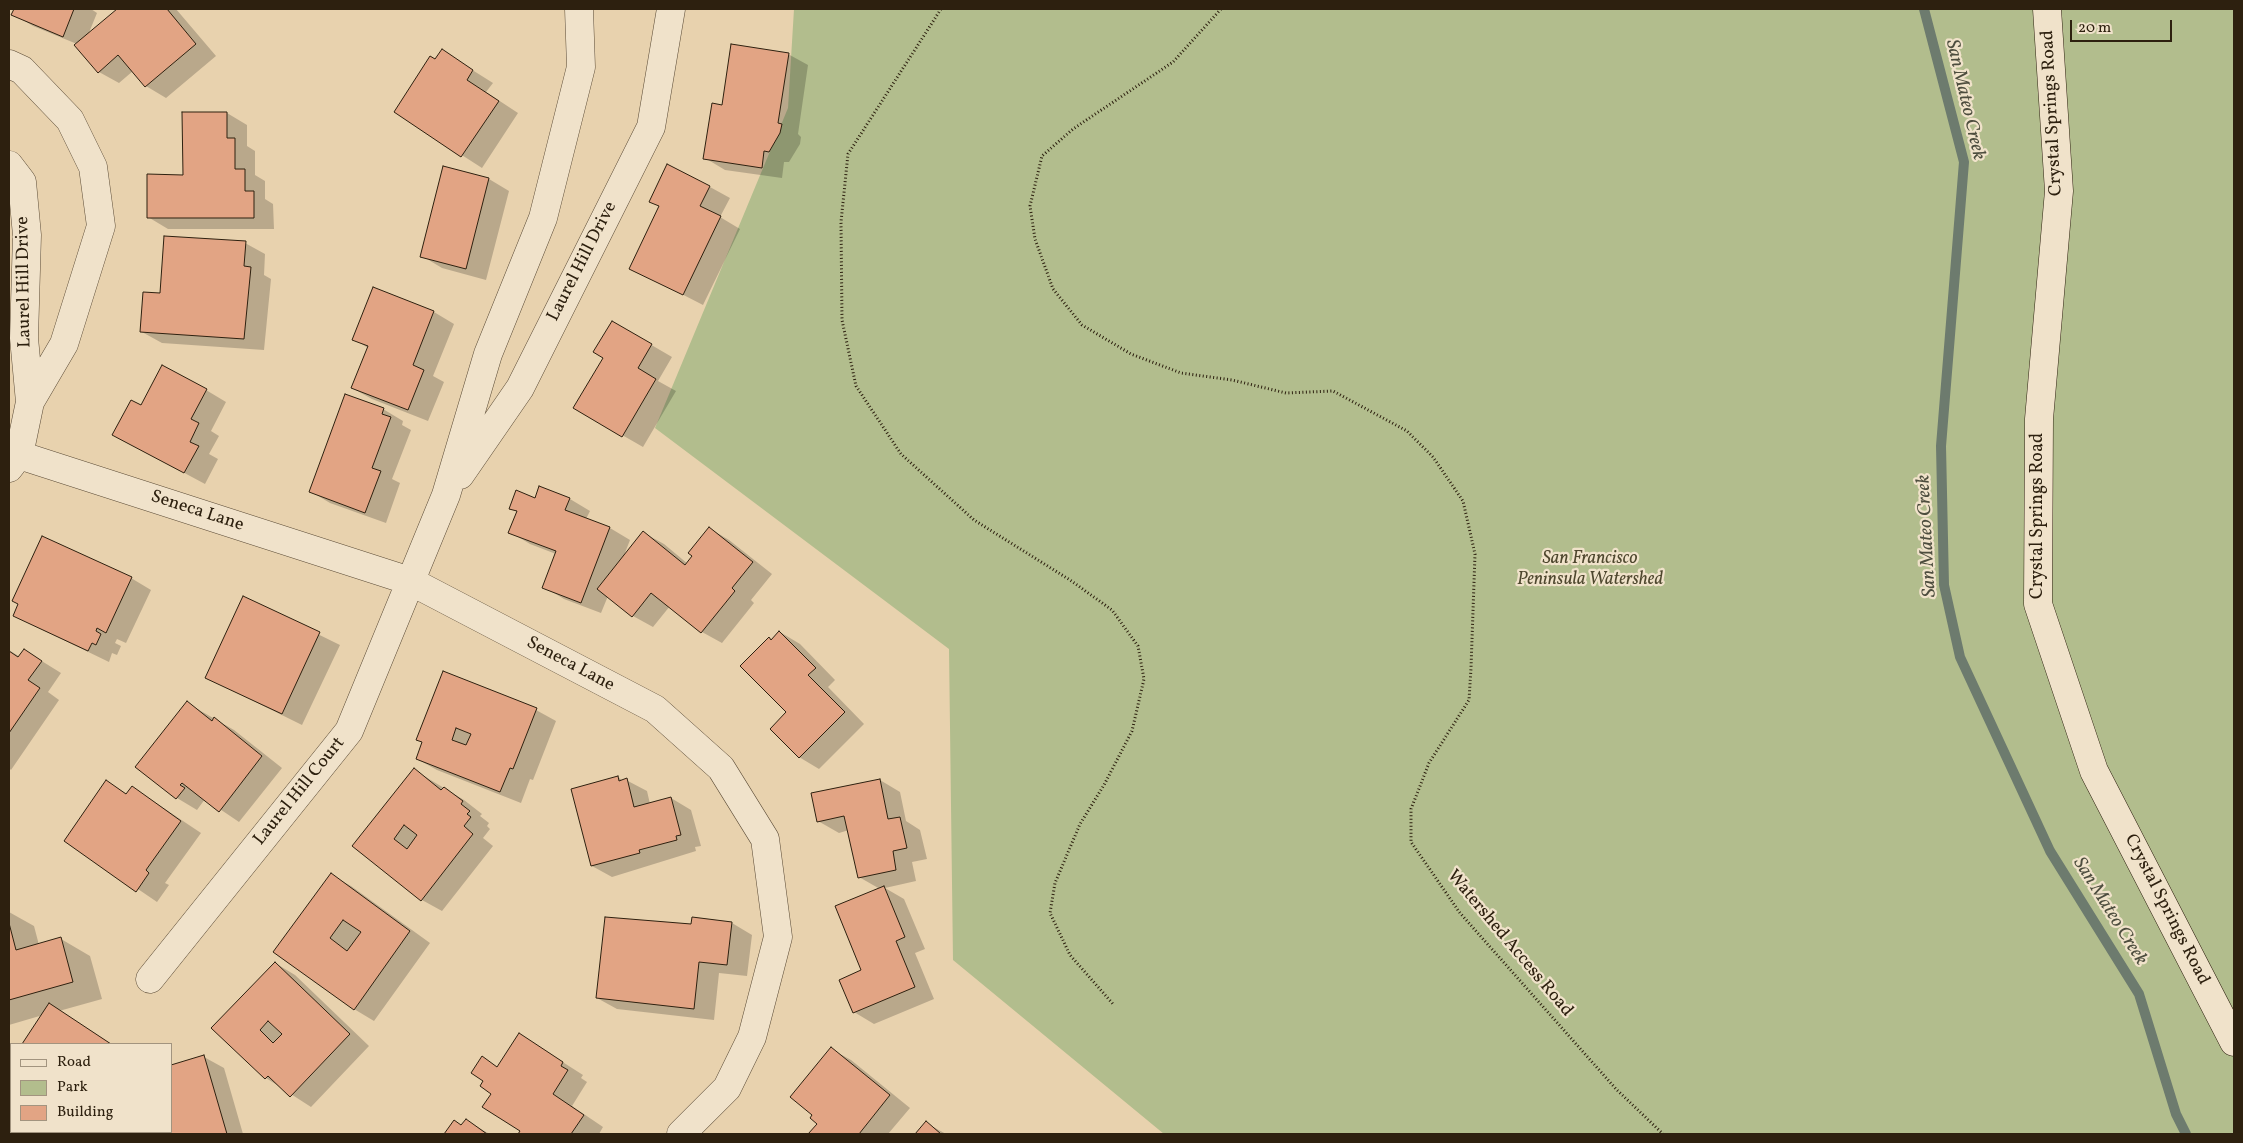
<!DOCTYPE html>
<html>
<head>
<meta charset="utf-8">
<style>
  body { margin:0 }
  #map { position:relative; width:2243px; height:1143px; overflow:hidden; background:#e8d2ae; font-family:Vollkorn,serif }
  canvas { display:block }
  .frame { position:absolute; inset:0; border:10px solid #2d200f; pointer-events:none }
  .legend { position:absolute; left:10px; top:1043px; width:162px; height:90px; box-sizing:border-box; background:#f0e2ca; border:1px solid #a2947f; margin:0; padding:6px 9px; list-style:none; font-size:15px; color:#2d200f }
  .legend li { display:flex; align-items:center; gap:10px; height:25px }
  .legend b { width:25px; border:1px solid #a2947f }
  .scale { position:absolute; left:2070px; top:20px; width:102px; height:22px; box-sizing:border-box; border:2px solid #2d200f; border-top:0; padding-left:6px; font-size:15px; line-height:18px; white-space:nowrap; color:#2d200f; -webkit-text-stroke:4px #f0e2ca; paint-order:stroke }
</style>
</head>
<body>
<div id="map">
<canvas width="2243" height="1143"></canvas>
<div class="frame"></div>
<ul class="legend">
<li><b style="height:6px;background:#f0e2ca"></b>Road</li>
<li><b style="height:14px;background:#b2bd8d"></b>Park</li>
<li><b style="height:14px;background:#e2a484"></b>Building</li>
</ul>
<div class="scale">20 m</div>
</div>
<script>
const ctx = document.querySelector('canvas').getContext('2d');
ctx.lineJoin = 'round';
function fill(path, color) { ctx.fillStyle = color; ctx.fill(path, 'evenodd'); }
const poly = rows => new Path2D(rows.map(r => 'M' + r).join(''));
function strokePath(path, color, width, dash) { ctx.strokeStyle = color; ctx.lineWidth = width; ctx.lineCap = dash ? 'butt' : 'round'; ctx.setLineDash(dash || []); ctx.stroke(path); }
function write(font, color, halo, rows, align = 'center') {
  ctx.font = font + ' Vollkorn,serif'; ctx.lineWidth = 4.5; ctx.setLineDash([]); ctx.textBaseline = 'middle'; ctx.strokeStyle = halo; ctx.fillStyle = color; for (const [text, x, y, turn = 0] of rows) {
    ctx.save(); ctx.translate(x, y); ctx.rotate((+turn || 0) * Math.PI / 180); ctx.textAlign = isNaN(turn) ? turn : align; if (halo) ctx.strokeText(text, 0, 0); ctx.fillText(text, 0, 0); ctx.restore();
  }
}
fill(poly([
  [794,9,2234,9,2234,1134,1164,1134,953,960,949,649,655,428,788,108]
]), '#b2bd8d');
fill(poly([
  [15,9,91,9,97,13,88,35,119,9,176,9,216,56,166,98,146,86,133,71,119,83,99,72,77,44,33,26,13,14],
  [442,51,493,83,486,92,518,113,482,168,395,112],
  [788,54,808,65,798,134,801,137,800,144,789,162,784,162,782,178,725,170,705,158,723,106],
  [227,113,247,125,247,146,255,151,255,175,265,181,265,199,273,204,274,229,168,229,148,217,184,176],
  [489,179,509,191,486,280,442,268,422,256],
  [710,187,730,198,720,217,740,229,703,305,631,268],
  [245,243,265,254,264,275,271,279,264,350,162,343,142,332],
  [374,289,434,312,454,324,433,376,444,382,428,421,372,399,352,388,368,348,354,339],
  [612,322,672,357,658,381,676,391,643,447,575,408,605,358],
  [206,390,226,402,211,431,219,436,209,454,218,459,205,484,134,446,142,407],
  [383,409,403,421,402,425,411,430,392,479,400,483,386,523,330,503,310,491],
  [540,488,570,499,590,511,586,519,610,528,630,540,623,558,644,533,664,544,688,564,709,528,729,540,772,574,751,600,754,603,722,643,702,632,670,606,653,627,633,616,608,596,601,613,564,599,544,587,556,554,530,544,510,532,518,512,510,508,535,499],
  [131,578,151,590,126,643,117,639,115,643,121,646,117,655,112,653,109,662,14,616],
  [244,598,340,645,302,725,207,678],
  [780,632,800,644,835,680,828,687,864,724,819,769,799,757,769,639,772,640],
  [9,650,20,657,24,650,61,673,48,692,59,700,11,770,9,768],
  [444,673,536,710,556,721,533,780,530,779,521,803,437,770,417,759],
  [187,703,234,730,282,768,239,822,205,799,197,810,177,798,137,767],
  [414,770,464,800,482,814,480,816,489,823,487,826,490,829,483,838,493,846,442,911,422,900,354,846],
  [618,777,623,781,626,780,647,791,650,804,671,798,691,810,701,846,695,847,696,851,612,877,592,866],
  [880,780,900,792,906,821,920,830,927,859,912,862,916,881,885,888,904,899,925,949,915,953,934,999,874,1024,854,1012,880,889,859,877,849,830,839,833,818,821],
  [107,782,127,794,132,787,201,833,165,883,169,885,157,902,66,840],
  [331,875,351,886,430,943,374,1021,354,1009,275,952],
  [9,912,34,926,39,945,61,939,90,956,102,999,59,1011,111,1044,23,1044,43,1015,9,1025],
  [732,923,752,935,747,976,719,973,714,1020,617,1009,597,998,692,925],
  [275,963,295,975,369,1046,311,1107,266,1078,213,1028],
  [539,1047,583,1075,581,1078,587,1082,572,1106,603,1127,599,1134,519,1134,522,1131,485,1080,482,1058,498,1068],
  [831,1049,851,1060,910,1108,888,1134,810,1134,818,1123],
  [204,1057,224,1068,243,1134,104,1134,103,1132,171,1132],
  [11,1063,11,1095,9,1094,9,1066],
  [466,1120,486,1132,490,1134,445,1134,454,1122,462,1126],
  [926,1123,946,1134,917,1134],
  [92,1132,90,1134,33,1133,34,1132]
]), '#0003');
strokePath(poly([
  [1924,9,1964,162,1941,446,1944,585,1960,657,2050,851,2139,994,2176,1114,2186,1134]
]), '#6d7b6e', 10);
const building = poly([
  [14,9,74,9,63,37,11,15,14,9],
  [117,9,167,9,196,44,145,87,118,55,98,73,74,45,117,9],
  [731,44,789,53,778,123,782,124,780,133,769,152,764,151,762,168,703,159,712,103,722,105,731,44],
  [442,49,473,70,467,80,499,101,461,157,394,112,430,56,435,59,442,49],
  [182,112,227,112,227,138,235,138,235,169,245,169,245,191,254,191,254,218,147,218,147,174,183,175,182,112],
  [667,164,710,186,700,206,721,216,683,295,629,269,659,206,649,202,667,164],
  [443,166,489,178,466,269,420,257,443,166],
  [164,236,246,241,244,266,251,267,244,339,140,332,143,292,160,293,164,236],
  [373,287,434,311,413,365,424,370,408,410,351,388,368,346,352,340,373,287],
  [612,321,652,344,638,368,656,379,622,437,573,408,603,358,593,352,612,321],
  [162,365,207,389,191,419,199,423,190,442,199,446,184,473,112,435,131,400,141,405,162,365],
  [345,394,384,408,382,414,391,417,372,468,381,471,365,513,309,492,345,394],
  [539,486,570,498,565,510,610,527,581,603,542,588,556,551,508,533,517,511,509,509,516,490,535,498,539,486],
  [709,527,753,562,732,588,735,591,701,633,651,593,632,617,597,589,643,531,685,565,692,556,688,553,709,527],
  [42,536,132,577,106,633,97,628,96,631,101,634,96,645,92,643,88,651,13,616,18,604,12,601,42,536],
  [243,596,320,632,282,714,205,678,243,596],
  [779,631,816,668,808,675,845,712,799,758,770,729,786,712,740,666,769,637,771,640,779,631],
  [24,649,42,661,28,680,40,688,9,733,9,651,18,657,24,649],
  [443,671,537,708,513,769,510,768,500,792,416,759,422,742,416,740,443,671],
  [456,728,471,734,466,745,452,740,456,728],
  [187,701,212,721,214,717,262,756,219,812,182,783,180,785,185,788,176,799,135,767,187,701],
  [414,768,441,790,444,787,463,801,461,804,470,811,467,814,471,817,464,826,473,834,421,901,352,846,414,768],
  [404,825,417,835,407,849,394,839,404,825],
  [618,776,619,781,627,778,634,807,671,797,681,835,676,836,677,840,639,850,640,853,591,866,571,789,618,776],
  [880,779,888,819,900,817,907,848,893,851,896,870,858,878,844,816,817,822,811,793,880,779],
  [106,780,126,794,132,786,181,821,146,870,149,873,136,892,64,841,106,780],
  [331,873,410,931,354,1010,273,952,331,873],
  [343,920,361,932,347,951,330,938,343,920],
  [884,886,905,937,896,941,915,987,853,1013,839,980,861,970,835,906,884,886],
  [605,917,691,924,692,917,732,922,727,965,699,962,694,1009,596,998,605,917],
  [9,923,16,950,61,937,73,982,9,1000,9,923],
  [275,962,350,1034,290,1097,268,1076,265,1079,211,1028,275,962],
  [268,1021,282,1034,273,1043,260,1030,268,1021],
  [49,1003,111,1044,22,1044,49,1003],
  [519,1033,563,1062,561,1066,568,1070,553,1094,584,1115,571,1134,518,1134,520,1131,482,1107,491,1094,480,1086,483,1081,471,1073,482,1056,497,1067,519,1033],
  [831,1047,890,1095,859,1134,808,1134,817,1124,810,1118,812,1115,790,1097,831,1047],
  [204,1055,227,1134,102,1134,102,1132,171,1132,171,1065,204,1055],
  [11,1060,11,1097,9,1095,9,1064,11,1060],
  [466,1119,487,1134,444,1134,454,1120,461,1125,466,1119],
  [926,1121,941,1134,915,1134,926,1121],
  [32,1132,79,1132,77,1134,33,1134,32,1132]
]);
fill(building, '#e2a484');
strokePath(building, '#2d200f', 1);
const street = poly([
  [9,64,22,70,70,120,93,167,101,226,64,344,30,402,19,455,9,468],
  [9,165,22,182,27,235,24,338,30,402],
  [19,455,410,581,655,709,721,768,765,839,778,937,752,1037,727,1088,681,1134],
  [460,475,520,388,651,127,671,9],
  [150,979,349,731,446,495,488,354,543,218,581,67,579,9]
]);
const secondary = poly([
  [2047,9,2059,191,2039,419,2038,604,2094,771,2234,1042]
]);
strokePath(street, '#5c4c37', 29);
strokePath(secondary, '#2d200f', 29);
strokePath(poly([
  [941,9,848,154,841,222,842,320,856,386,901,454,974,520,1070,580,1112,610,1138,646,1144,679,1132,731,1104,785,1080,824,1055,883,1050,913,1070,955,1113,1004],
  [1221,9,1173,62,1073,129,1042,156,1030,206,1035,239,1053,289,1082,325,1131,354,1181,373,1232,380,1286,393,1333,391,1407,431,1433,457,1463,501,1475,554,1471,668,1469,700,1429,763,1411,809,1411,842,1460,913,1616,1089,1663,1134]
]), '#2d200f', 3, [1, 2.5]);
strokePath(street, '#f0e2ca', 28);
strokePath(secondary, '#f0e2ca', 28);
write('18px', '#2d200f', '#f0e2ca', [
  ["Crystal Springs Road",2053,113,-93],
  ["Laurel Hill Drive",583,262,-63],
  ["Laurel Hill Drive",25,282,-91],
  ["Seneca Lane",197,512,18],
  ["Crystal Springs Road",2039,516,-90],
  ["Seneca Lane",570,665,28],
  ["Laurel Hill Court",300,792,-51],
  ["Crystal Springs Road",2166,910,63],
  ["Watershed Access Road",1509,944,50]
]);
write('italic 18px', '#4e472e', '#f0e2ca', [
  ["San Francisco",1590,560],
  ["Peninsula Watershed",1590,581]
]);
write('italic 19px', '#4d4d3e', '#f0e2ca', [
  ["San Mateo Creek",1964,100,77],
  ["San Mateo Creek",1928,536,-93],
  ["San Mateo Creek",2109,912,58]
]);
</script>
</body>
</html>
